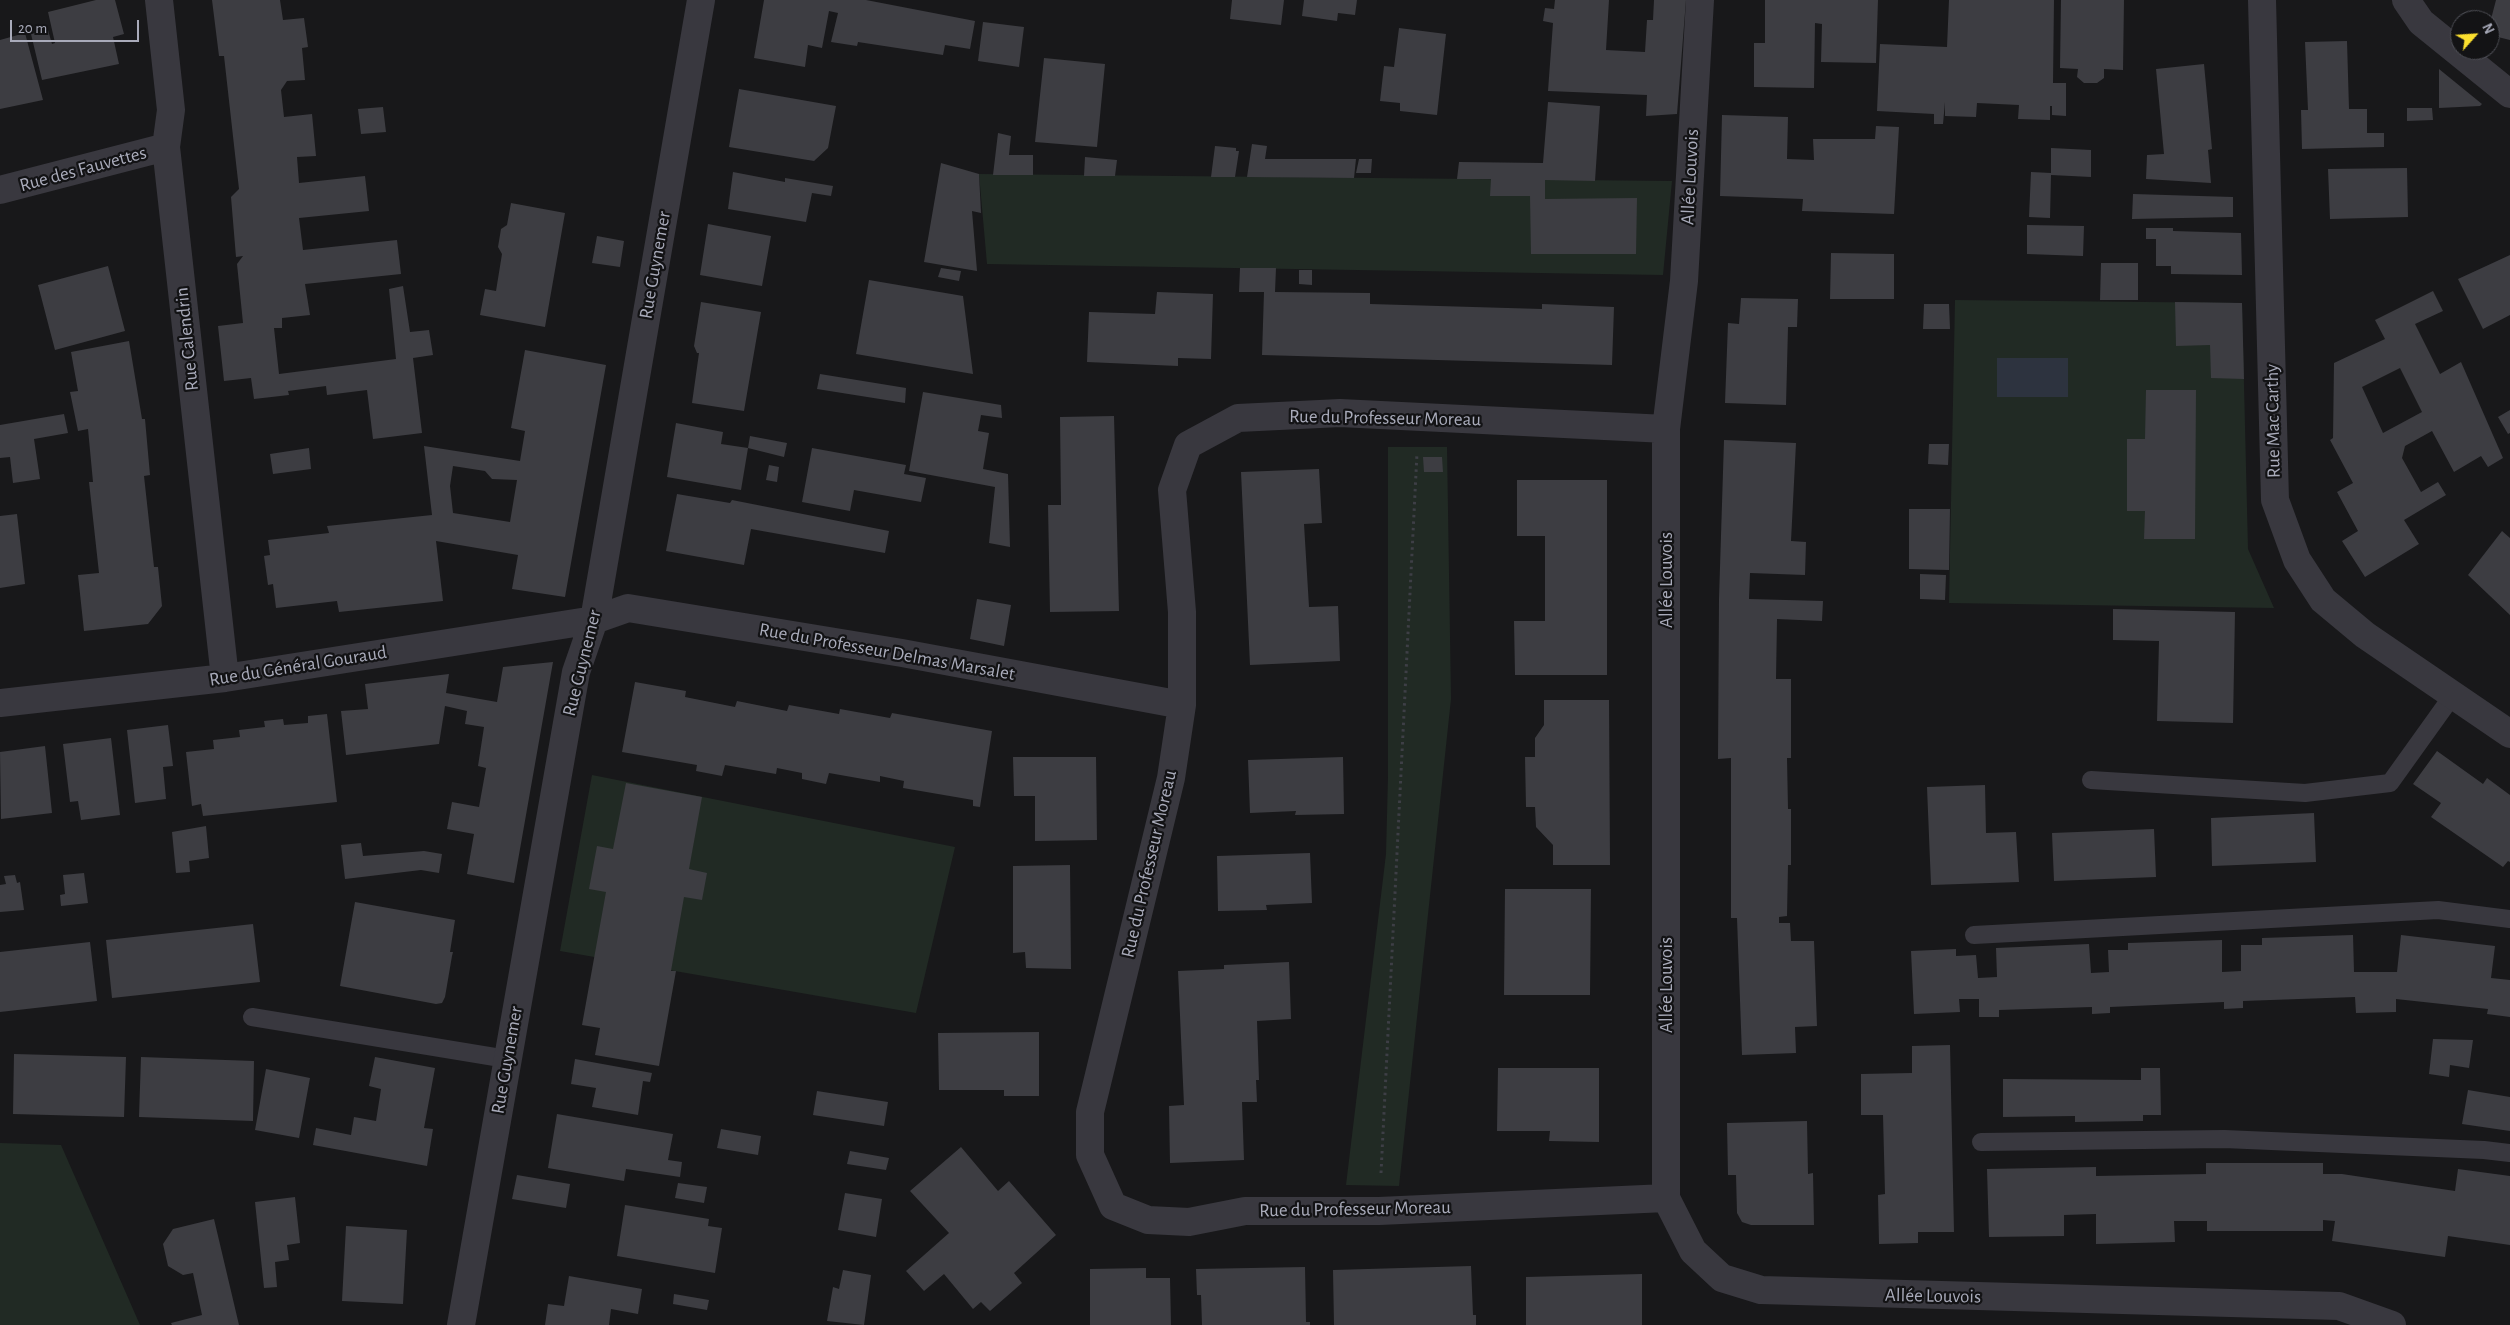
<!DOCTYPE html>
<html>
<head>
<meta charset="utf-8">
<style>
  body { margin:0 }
  #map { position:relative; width:2510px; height:1325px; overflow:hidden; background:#18181a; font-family:"Alegreya Sans",sans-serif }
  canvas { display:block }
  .north { position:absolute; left:2450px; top:10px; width:50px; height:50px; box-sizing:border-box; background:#131315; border:1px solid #4f5057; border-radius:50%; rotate:64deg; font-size:14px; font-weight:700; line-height:20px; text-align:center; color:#a9abba }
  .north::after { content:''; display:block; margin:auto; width:18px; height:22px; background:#fbdf2e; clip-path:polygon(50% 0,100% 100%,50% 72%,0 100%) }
  .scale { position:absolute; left:10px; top:20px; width:129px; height:22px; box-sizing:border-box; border:2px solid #a9abba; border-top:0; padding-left:6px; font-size:15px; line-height:18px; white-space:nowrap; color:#a9abba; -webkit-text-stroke:4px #131315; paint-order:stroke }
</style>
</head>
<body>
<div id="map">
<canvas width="2510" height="1325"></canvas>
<div class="north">N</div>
<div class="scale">20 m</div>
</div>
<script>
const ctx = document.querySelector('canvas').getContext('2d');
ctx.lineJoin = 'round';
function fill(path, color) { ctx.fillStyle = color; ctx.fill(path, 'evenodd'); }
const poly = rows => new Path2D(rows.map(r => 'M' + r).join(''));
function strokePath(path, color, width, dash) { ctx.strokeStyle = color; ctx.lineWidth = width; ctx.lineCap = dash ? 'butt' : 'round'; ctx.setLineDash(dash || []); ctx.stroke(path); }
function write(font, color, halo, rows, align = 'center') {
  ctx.font = font + ' "Alegreya Sans",sans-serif'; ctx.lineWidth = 4.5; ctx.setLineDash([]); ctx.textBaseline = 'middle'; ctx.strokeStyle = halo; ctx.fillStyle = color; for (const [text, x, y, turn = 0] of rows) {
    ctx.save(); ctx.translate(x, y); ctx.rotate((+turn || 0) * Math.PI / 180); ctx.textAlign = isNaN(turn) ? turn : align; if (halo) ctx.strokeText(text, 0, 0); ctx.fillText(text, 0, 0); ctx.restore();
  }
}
fill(poly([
  [979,174,1672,181,1663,275,987,264],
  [1955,300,2242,303,2248,549,2274,608,1949,603],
  [1388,447,1447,447,1451,699,1399,1186,1346,1185,1386,854,1388,777],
  [592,775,955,847,916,1013,560,951],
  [0,1143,61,1145,140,1325,0,1325]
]), '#212a24');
fill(poly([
  [1997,358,2068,358,2068,397,1997,397]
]), '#2d333f');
fill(poly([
  [96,0,115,0,124,34,113,37,119,64,42,80,31,34,48,30,52,44,55,43,48,12],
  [212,0,280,0,283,20,304,18,308,47,302,48,305,80,287,81,281,90,284,117,312,114,316,156,297,157,299,183,365,176,369,211,299,218,303,250,397,240,401,274,305,284,310,315,282,318,282,328,274,328,279,374,396,359,389,289,403,286,410,332,429,330,433,355,413,358,422,433,373,439,367,390,327,395,326,386,288,391,289,395,254,399,251,378,224,381,218,326,243,323,237,264,243,256,236,257,231,197,239,189,236,163,224,56,219,56],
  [764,0,866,0,975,21,970,49,945,45,943,55,858,42,857,46,831,42,838,13,829,11,822,48,808,45,805,67,754,58],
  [1232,0,1284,0,1281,25,1230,19],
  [1304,0,1357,0,1355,15,1338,13,1337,21,1302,16],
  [1555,0,1609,0,1606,50,1645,52,1647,20,1653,20,1654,0,1686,0,1677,114,1646,116,1647,95,1548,91,1553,23,1543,21,1545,8,1554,9],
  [1765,0,1878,0,1876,63,1821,62,1822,24,1815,23,1814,88,1754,87,1754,43,1765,43],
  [1949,0,2054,0,2053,83,2066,83,2066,116,2052,115,2052,106,2050,106,2050,120,2018,119,2019,105,1977,103,1976,117,1945,116,1945,102,1943,124,1934,124,1934,114,1877,111,1880,44,1947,47],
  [2061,0,2124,0,2123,70,2104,69,2104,78,2097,83,2084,83,2077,77,2078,69,2060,68],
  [2496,0,2510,0,2510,40,2490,35,2490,23],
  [983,22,1024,27,1019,67,978,61],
  [1399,28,1446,34,1437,115,1400,111,1400,103,1380,101,1384,66,1394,67],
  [25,33,43,100,0,109,0,40],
  [2347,41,2349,109,2367,109,2367,133,2384,133,2384,147,2302,149,2301,110,2308,110,2305,42],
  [1044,58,1105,64,1097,147,1035,142],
  [2204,64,2212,149,2208,150,2211,183,2146,179,2147,155,2164,154,2156,69],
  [2439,69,2482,104,2480,106,2439,108],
  [739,89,836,106,828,148,814,161,729,147],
  [1548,102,1600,106,1595,181,1545,180,1545,199,1637,198,1636,254,1531,254,1530,196,1490,196,1491,179,1457,179,1459,162,1543,163],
  [383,107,386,132,361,134,358,109],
  [2407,108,2432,108,2433,120,2407,121],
  [1722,115,1788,117,1787,159,1814,160,1813,139,1875,139,1876,126,1899,127,1894,214,1802,211,1803,199,1720,196],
  [998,133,1011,136,1009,155,1033,155,1033,175,993,175],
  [1252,144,1267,146,1265,159,1356,159,1354,178,1247,177],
  [1215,146,1236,148,1236,151,1239,151,1235,177,1211,177],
  [2051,148,2091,150,2091,177,2051,175,2050,218,2029,217,2031,172,2051,173],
  [1085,157,1117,160,1115,176,1084,176],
  [1359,159,1372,159,1371,173,1356,173],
  [941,163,979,174,981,213,972,211,977,271,924,262],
  [2407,168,2408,217,2330,219,2328,169],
  [733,172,785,182,785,178,833,186,831,196,812,193,806,222,728,209],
  [2133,194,2233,197,2233,217,2132,219],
  [511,203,565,213,545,327,480,315,485,289,496,291,502,254,498,247,501,229,507,225],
  [708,224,771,236,762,286,700,275],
  [2027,225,2084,226,2083,256,2027,254],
  [2146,228,2173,228,2173,231,2241,233,2242,275,2171,274,2171,266,2156,266,2156,239,2146,239],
  [597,236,624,241,620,267,592,263],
  [1831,253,1894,254,1894,299,1830,299],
  [2510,255,2510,315,2483,329,2458,279],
  [2101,263,2138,263,2138,300,2100,300],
  [108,266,125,331,55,350,38,285],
  [941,268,961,271,959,281,938,277],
  [1240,268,1276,268,1275,292,1370,293,1370,304,1542,309,1542,304,1614,307,1612,365,1262,355,1264,292,1239,292],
  [1299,270,1312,270,1312,285,1299,284],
  [869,280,963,296,973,374,856,354],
  [2433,291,2443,311,2415,324,2440,374,2461,362,2503,458,2488,467,2481,456,2454,472,2432,431,2405,446,2402,458,2421,492,2438,482,2446,495,2404,520,2419,544,2365,577,2342,541,2358,531,2337,492,2353,483,2330,440,2333,438,2334,363,2385,339,2375,320],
  [2400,368,2422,412,2383,433,2362,387],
  [1157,292,1213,294,1211,359,1178,358,1178,366,1087,362,1089,312,1155,314],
  [1741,298,1798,299,1797,327,1788,327,1786,405,1725,403,1728,323,1739,324],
  [701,302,761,312,744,411,692,403,699,353,697,353,694,346],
  [2175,302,2242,303,2244,379,2211,378,2210,345,2176,346],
  [1924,304,1949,304,1950,329,1923,329],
  [129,341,142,419,145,419,150,475,144,476,154,567,158,567,162,606,148,624,84,631,78,575,99,573,89,482,93,482,88,429,78,431,70,392,78,391,71,352],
  [525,350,606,365,565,597,512,589,518,555,436,541,443,601,339,612,337,601,276,608,273,584,268,585,264,556,270,555,268,540,329,533,327,526,432,515,424,446,520,461,525,431,511,428],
  [453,466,485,471,492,479,517,480,510,522,453,513,450,486],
  [820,374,906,388,905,403,817,389],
  [2146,390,2196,390,2195,539,2144,539,2145,511,2127,511,2127,439,2145,439],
  [923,392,1001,405,1002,418,981,415,978,431,989,433,983,469,1008,474,1010,547,989,543,995,487,909,471],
  [2510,410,2510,433,2508,434,2498,417],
  [64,414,68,433,34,439,40,479,13,483,10,457,0,458,0,425],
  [1114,416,1119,611,1050,612,1048,505,1061,505,1060,417],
  [676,423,723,432,721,444,748,448,741,490,667,477],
  [750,436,787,443,784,457,748,448],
  [1724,440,1796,443,1791,541,1806,542,1805,575,1750,573,1749,599,1823,601,1822,621,1777,619,1776,679,1791,679,1791,758,1787,758,1788,809,1791,809,1791,865,1788,865,1787,916,1779,917,1779,923,1790,923,1791,941,1814,941,1817,1026,1795,1027,1796,1053,1742,1055,1737,918,1731,918,1731,758,1718,759,1719,599],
  [1929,444,1949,444,1948,465,1928,464],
  [309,448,311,469,273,474,270,454],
  [812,448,906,465,904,474,926,478,921,502,854,490,850,511,802,502],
  [1423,457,1442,457,1443,472,1424,472],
  [769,465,779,467,777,482,766,480],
  [1319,469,1322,523,1304,524,1309,607,1338,606,1340,661,1250,665,1241,472],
  [1517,480,1607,480,1607,675,1515,675,1514,621,1545,621,1545,536,1517,536],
  [677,494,730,503,732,500,889,531,885,553,751,529,744,565,666,551],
  [1909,509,1950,509,1949,570,1909,569],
  [17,514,25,584,0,588,0,516],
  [2502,531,2510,538,2510,615,2468,575],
  [1920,574,1946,575,1945,600,1920,599],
  [977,599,1011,605,1004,646,970,639],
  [2113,609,2235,612,2233,723,2157,721,2159,641,2113,640],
  [553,662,514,883,467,874,474,834,447,829,452,802,479,807,486,768,478,766,484,727,465,724,467,711,445,706,439,744,346,755,341,711,368,709,365,684,449,674,446,693,497,702,503,667],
  [635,682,686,691,685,697,735,707,737,701,787,711,789,705,839,714,840,709,890,718,892,713,992,731,980,807,973,806,973,800,903,788,904,781,880,776,880,782,829,773,826,784,802,779,802,773,777,768,776,774,725,765,722,776,696,771,697,765,622,752],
  [1544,700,1609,700,1610,865,1553,865,1553,845,1536,827,1535,807,1526,807,1525,757,1535,757,1535,738,1544,725],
  [327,714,337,802,203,816,201,804,192,806,186,752,214,749,213,740,240,737,239,730,265,727,264,721,283,719,284,725,308,723,308,716],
  [168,725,173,766,163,767,166,799,135,803,127,730],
  [111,738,120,815,81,820,78,801,70,802,63,744],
  [45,746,52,813,1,819,0,752],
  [2437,751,2483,784,2487,778,2510,795,2510,862,2508,861,2503,867,2431,817,2441,803,2413,784],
  [1013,757,1096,757,1097,840,1035,841,1035,796,1014,796],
  [1343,757,1344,814,1295,815,1296,811,1250,813,1248,760],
  [626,783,702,797,689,869,707,873,702,900,684,897,671,971,676,971,659,1066,595,1055,600,1028,582,1025,606,892,589,889,597,846,613,849],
  [1985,785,1986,833,2016,832,2019,882,1931,885,1927,787],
  [2314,813,2316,862,2212,866,2211,818],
  [206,826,209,858,189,861,190,872,176,873,172,832],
  [2154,829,2156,877,2054,881,2052,833],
  [361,843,363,856,424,851,442,854,439,873,421,870,345,879,341,845],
  [1310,853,1312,903,1266,905,1267,910,1218,911,1217,856],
  [1070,865,1071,969,1026,968,1025,952,1013,953,1013,866],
  [84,873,88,903,61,906,60,895,65,894,63,875],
  [15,875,17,883,20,882,24,910,0,912,0,885,6,884,4,876],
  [1505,889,1591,889,1590,995,1504,995],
  [355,902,455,920,450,952,453,952,452,956,445,997,442,1003,436,1004,340,986],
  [253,924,260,982,112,998,106,940],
  [2353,935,2354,972,2397,972,2401,935,2495,946,2491,978,2510,980,2510,1017,2487,1014,2488,1009,2396,999,2396,1012,2356,1013,2355,997,2243,1001,2243,1008,2224,1009,2224,1002,2110,1007,2110,1013,2092,1014,2092,1007,1999,1010,1999,1017,1979,1017,1979,999,1959,999,1960,1012,1914,1014,1911,951,1956,949,1956,956,1976,955,1978,978,1997,977,1996,948,2089,944,2091,973,2109,972,2108,950,2128,950,2128,943,2222,940,2222,972,2241,971,2241,945,2262,945,2262,938],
  [90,942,97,1001,0,1012,0,952],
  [1289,962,1291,1019,1257,1021,1259,1080,1256,1080,1257,1102,1242,1102,1244,1160,1170,1163,1169,1106,1184,1105,1178,971,1224,969,1224,965],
  [1039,1032,1039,1096,1004,1096,1004,1090,939,1090,938,1033],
  [2433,1039,2473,1040,2469,1068,2450,1065,2449,1077,2429,1074],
  [1950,1045,1954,1232,1918,1232,1918,1243,1879,1244,1878,1195,1885,1194,1883,1115,1861,1115,1861,1074,1912,1073,1912,1046],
  [14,1054,126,1057,124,1117,13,1114],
  [141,1057,254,1061,253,1121,139,1117],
  [375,1057,435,1068,424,1128,433,1129,427,1166,313,1145,316,1128,351,1135,354,1117,376,1121,381,1089,369,1086],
  [575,1059,652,1073,650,1082,643,1081,638,1115,592,1107,596,1088,571,1084],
  [1498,1068,1599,1068,1599,1142,1549,1141,1550,1131,1497,1131],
  [2141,1068,2160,1068,2161,1115,2143,1115,2143,1121,2075,1122,2075,1116,2003,1117,2003,1079,2141,1080],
  [266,1069,310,1078,299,1138,255,1130],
  [2468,1090,2510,1097,2510,1131,2462,1124],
  [817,1091,888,1102,884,1126,813,1115],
  [557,1114,673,1134,668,1160,682,1162,680,1177,626,1169,624,1181,548,1168],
  [1807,1121,1808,1174,1813,1173,1814,1225,1751,1225,1742,1222,1737,1213,1736,1175,1728,1175,1727,1123],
  [721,1129,761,1136,758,1155,717,1148],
  [961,1147,998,1191,1009,1181,1056,1235,1014,1273,1022,1283,990,1311,981,1302,973,1309,944,1274,924,1291,906,1271,949,1233,910,1191],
  [850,1151,889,1158,886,1170,847,1164],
  [2206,1163,2323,1163,2323,1174,2342,1174,2455,1191,2458,1169,2510,1176,2510,1245,2448,1236,2445,1257,2332,1241,2335,1221,2323,1220,2323,1231,2207,1231,2207,1221,2174,1221,2175,1242,2096,1244,2096,1214,2064,1215,2064,1236,1989,1237,1987,1169,2096,1167,2096,1176,2206,1174],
  [517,1175,570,1184,566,1208,512,1199],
  [678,1183,707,1187,704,1203,675,1198],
  [845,1193,882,1199,876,1237,838,1230],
  [295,1197,300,1243,287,1245,289,1260,275,1262,277,1287,264,1288,255,1202],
  [625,1205,709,1219,708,1226,722,1228,715,1273,617,1256],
  [214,1219,239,1325,172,1325,171,1323,202,1315,193,1273,183,1275,168,1266,163,1244,173,1229],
  [346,1226,407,1230,403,1304,342,1301],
  [1471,1266,1473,1315,1476,1315,1476,1325,1334,1325,1333,1270],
  [1305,1267,1306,1322,1310,1322,1310,1325,1202,1325,1201,1295,1197,1295,1196,1269],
  [1146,1268,1146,1278,1170,1278,1171,1325,1090,1325,1090,1269],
  [843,1270,871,1275,864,1325,827,1321,833,1287,839,1289],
  [1642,1274,1642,1325,1526,1325,1526,1277],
  [569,1276,642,1289,638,1314,611,1309,609,1325,545,1325,548,1304,564,1306],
  [674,1294,709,1300,707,1310,673,1304]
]), '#3d3d42');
strokePath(poly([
  [1381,1173,1417,453]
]), '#3e3f46', 3, [2.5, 4]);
strokePath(poly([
  [2091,780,2305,793,2390,783,2453,695],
  [1974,935,2438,910,2510,919],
  [252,1017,507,1059],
  [1981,1142,2224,1139,2484,1150,2510,1153]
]), '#39383f', 18);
strokePath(poly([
  [159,0,171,110,166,147,225,678],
  [1700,0,1684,281,1666,429,1666,1198,1693,1251,1722,1278,1761,1290,2339,1306,2392,1325],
  [2262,0,2275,500,2297,560,2323,600,2365,635,2510,734],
  [2406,0,2421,22,2510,94],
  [0,190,166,147],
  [1666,429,1340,413,1238,418,1188,445,1172,490,1182,612,1182,705,1171,778,1090,1112,1090,1155,1113,1206,1148,1220,1189,1222,1245,1211,1379,1211,1666,1198],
  [0,703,225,678,594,620,628,608,902,653,1182,705],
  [461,1325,576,672,594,620,701,0]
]), '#39383f', 28);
write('19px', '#a9abba', '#131315', [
  ["Rue des Fauvettes",83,169,-15],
  ["Allée Louvois",1690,177,-87],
  ["Rue Guynemer",655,265,-80],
  ["Rue Calendrin",187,339,-96],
  ["Rue du Professeur Moreau",1385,418,1],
  ["Rue Mac Carthy",2273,421,-91],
  ["Allée Louvois",1666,580,-90],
  ["Rue du Professeur Delmas Marsalet",887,652,10],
  ["Rue Guynemer",582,663,-76],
  ["Rue du Général Gouraud",298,666,-9],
  ["Rue du Professeur Moreau",1149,864,-77],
  ["Allée Louvois",1666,985,-90],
  ["Rue Guynemer",507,1060,-80],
  ["Rue du Professeur Moreau",1355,1209,-1],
  ["Allée Louvois",1933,1296,1]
]);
</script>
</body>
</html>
